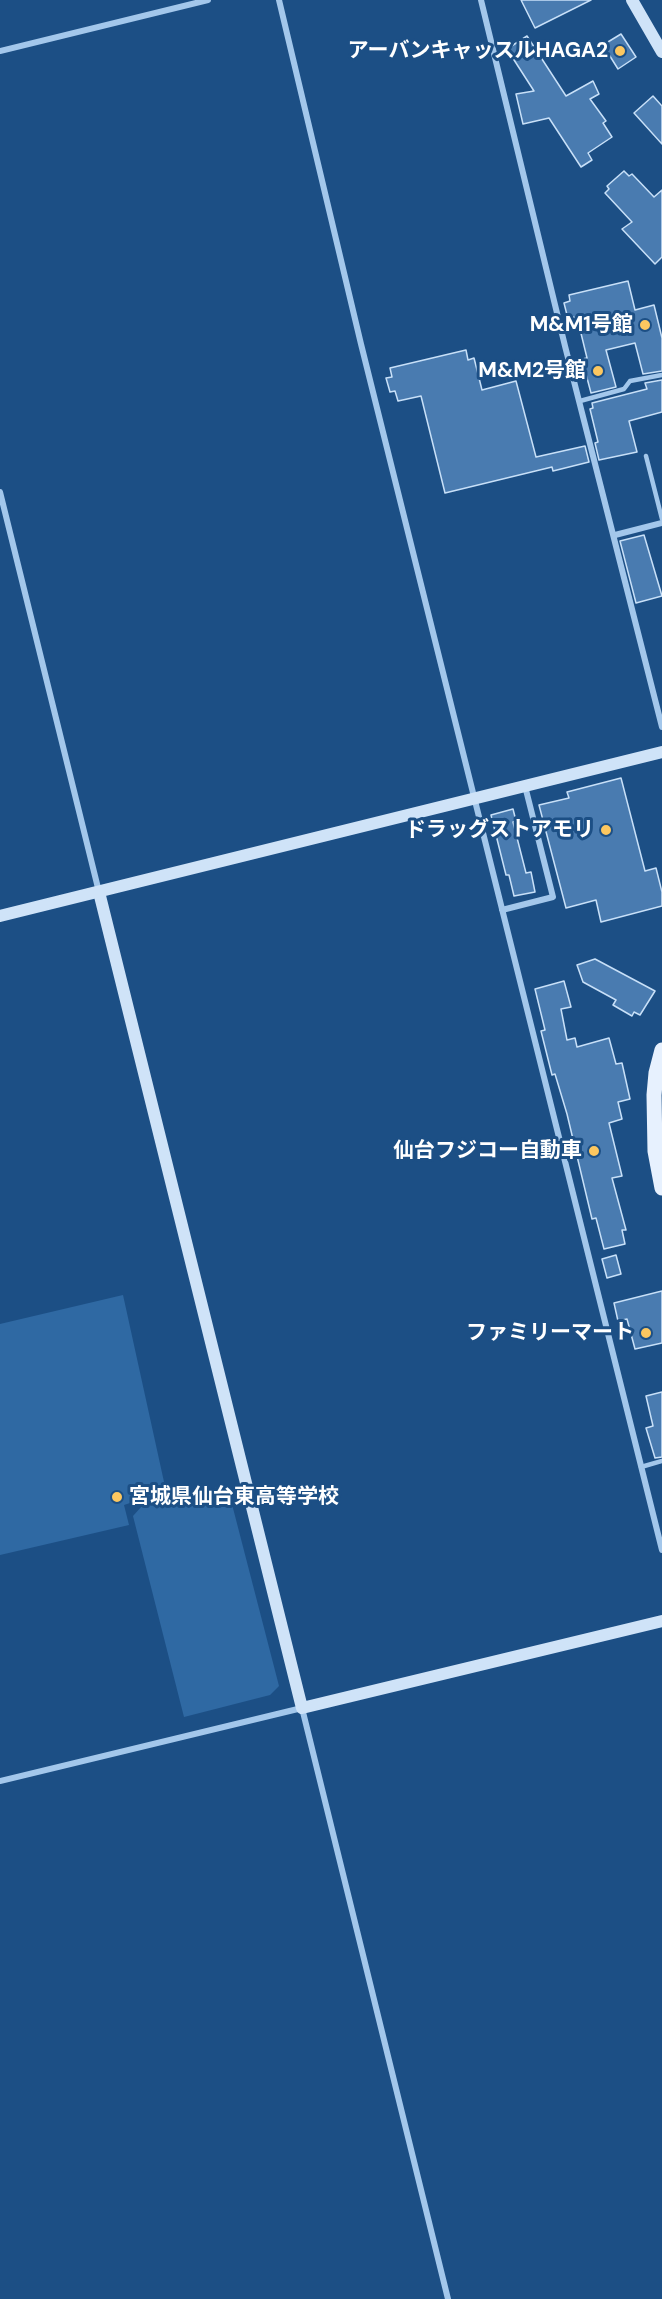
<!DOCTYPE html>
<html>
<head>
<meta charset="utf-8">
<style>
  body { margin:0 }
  canvas { display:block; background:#1c4f85 }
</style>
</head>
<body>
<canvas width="662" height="2299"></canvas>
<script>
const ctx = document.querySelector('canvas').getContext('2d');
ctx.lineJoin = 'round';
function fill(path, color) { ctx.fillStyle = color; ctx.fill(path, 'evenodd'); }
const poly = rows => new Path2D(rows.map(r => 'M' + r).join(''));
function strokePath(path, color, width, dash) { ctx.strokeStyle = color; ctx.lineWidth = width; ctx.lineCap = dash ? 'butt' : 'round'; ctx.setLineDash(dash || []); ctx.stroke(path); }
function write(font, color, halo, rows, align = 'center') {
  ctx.font = font + ' "DM Sans","Noto Sans JP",sans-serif'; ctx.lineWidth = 6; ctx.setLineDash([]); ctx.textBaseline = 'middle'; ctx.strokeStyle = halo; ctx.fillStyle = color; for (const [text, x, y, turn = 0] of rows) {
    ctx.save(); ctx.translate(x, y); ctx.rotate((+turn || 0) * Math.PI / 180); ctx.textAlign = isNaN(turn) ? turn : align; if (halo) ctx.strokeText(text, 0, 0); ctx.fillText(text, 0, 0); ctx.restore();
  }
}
fill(poly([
  [123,1295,166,1491,124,1505,129,1525,0,1555,0,1324],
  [227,1485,279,1686,270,1695,184,1717,133,1516,142,1506]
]), '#2f69a3');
const building = poly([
  [521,0,591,0,535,28,521,0],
  [621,34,636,57,618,69,603,45,621,34],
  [527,36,566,96,593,81,599,94,590,99,606,121,603,123,612,137,588,153,592,160,581,167,549,118,523,124,516,94,534,91,507,49,527,36],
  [653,96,662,106,662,144,634,113,653,96],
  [624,171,629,176,632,174,654,197,662,190,662,257,655,264,622,229,632,222,605,193,609,189,607,186,624,171],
  [628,281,635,310,654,305,662,338,662,371,643,374,635,343,606,350,616,387,591,393,582,359,587,358,578,321,576,321,574,317,568,319,564,303,570,301,569,295,628,281],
  [466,350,468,360,474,358,482,390,516,381,536,457,585,446,589,462,553,471,552,467,445,493,421,396,398,401,395,391,390,392,386,378,392,377,390,368,466,350],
  [662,380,662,412,629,421,637,452,599,460,595,443,598,442,590,409,593,408,592,403,647,389,645,383,662,380],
  [644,535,662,596,636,603,620,541,644,535],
  [621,778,645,871,656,868,662,892,662,906,601,922,596,900,566,908,539,805,569,798,567,792,621,778],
  [513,809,516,821,513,822,526,873,531,872,535,892,514,896,509,875,506,875,491,815,513,809],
  [595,959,655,991,640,1015,634,1012,632,1016,613,1005,616,1000,583,982,577,965,595,959],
  [564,981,571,1007,561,1009,567,1040,575,1038,577,1047,609,1038,616,1064,622,1063,630,1099,618,1102,622,1119,609,1123,622,1176,612,1178,626,1230,622,1230,625,1244,604,1249,596,1218,592,1219,567,1114,555,1074,552,1075,541,1031,545,1030,535,989,564,981],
  [616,1255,621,1274,607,1278,602,1259,616,1255],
  [662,1291,662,1343,635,1349,627,1319,618,1321,614,1303,662,1291],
  [662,1392,662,1457,655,1458,646,1428,653,1426,646,1396,662,1392]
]);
fill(building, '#497bb0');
strokePath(building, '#c8e0f8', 1.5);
strokePath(poly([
  [580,401,624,389,630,381,662,375],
  [646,456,662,519],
  [641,1467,662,1461]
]), '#a3c7eb', 4.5);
strokePath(poly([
  [279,0,361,344,662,1550],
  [481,0,565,346,662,727],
  [0,51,208,0],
  [0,492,99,892],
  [615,535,662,523],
  [502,910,553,897,525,786],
  [0,1781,302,1708,448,2299]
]), '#a3c7eb', 6);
strokePath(poly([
  [632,0,662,52],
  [99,892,302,1708,662,1621],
  [0,916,662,752]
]), '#cfe3f8', 12);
strokePath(poly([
  [662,1050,656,1073,654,1095,655,1151,662,1188]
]), '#e7f1fe', 15);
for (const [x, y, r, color] of [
  [620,51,6,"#fcc760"],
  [645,325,6,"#fcc760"],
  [598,371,6,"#fcc760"],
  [606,830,6,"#fcc760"],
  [594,1151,6,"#fcc760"],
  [646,1333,6,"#fcc760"],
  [117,1497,6,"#fcc760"]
]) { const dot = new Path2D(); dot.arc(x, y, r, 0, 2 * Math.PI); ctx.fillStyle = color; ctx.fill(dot); strokePath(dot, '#1c4f85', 2); }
write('bold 21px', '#fff', '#1c4f85', [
  ["アーバンキャッスルHAGA2",608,51],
  ["M&M1号館",633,325],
  ["M&M2号館",586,371],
  ["ドラッグストアモリ",594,830],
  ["仙台フジコー自動車",582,1151],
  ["ファミリーマート",634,1333],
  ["宮城県仙台東高等学校",129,1497,"left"]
], 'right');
</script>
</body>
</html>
